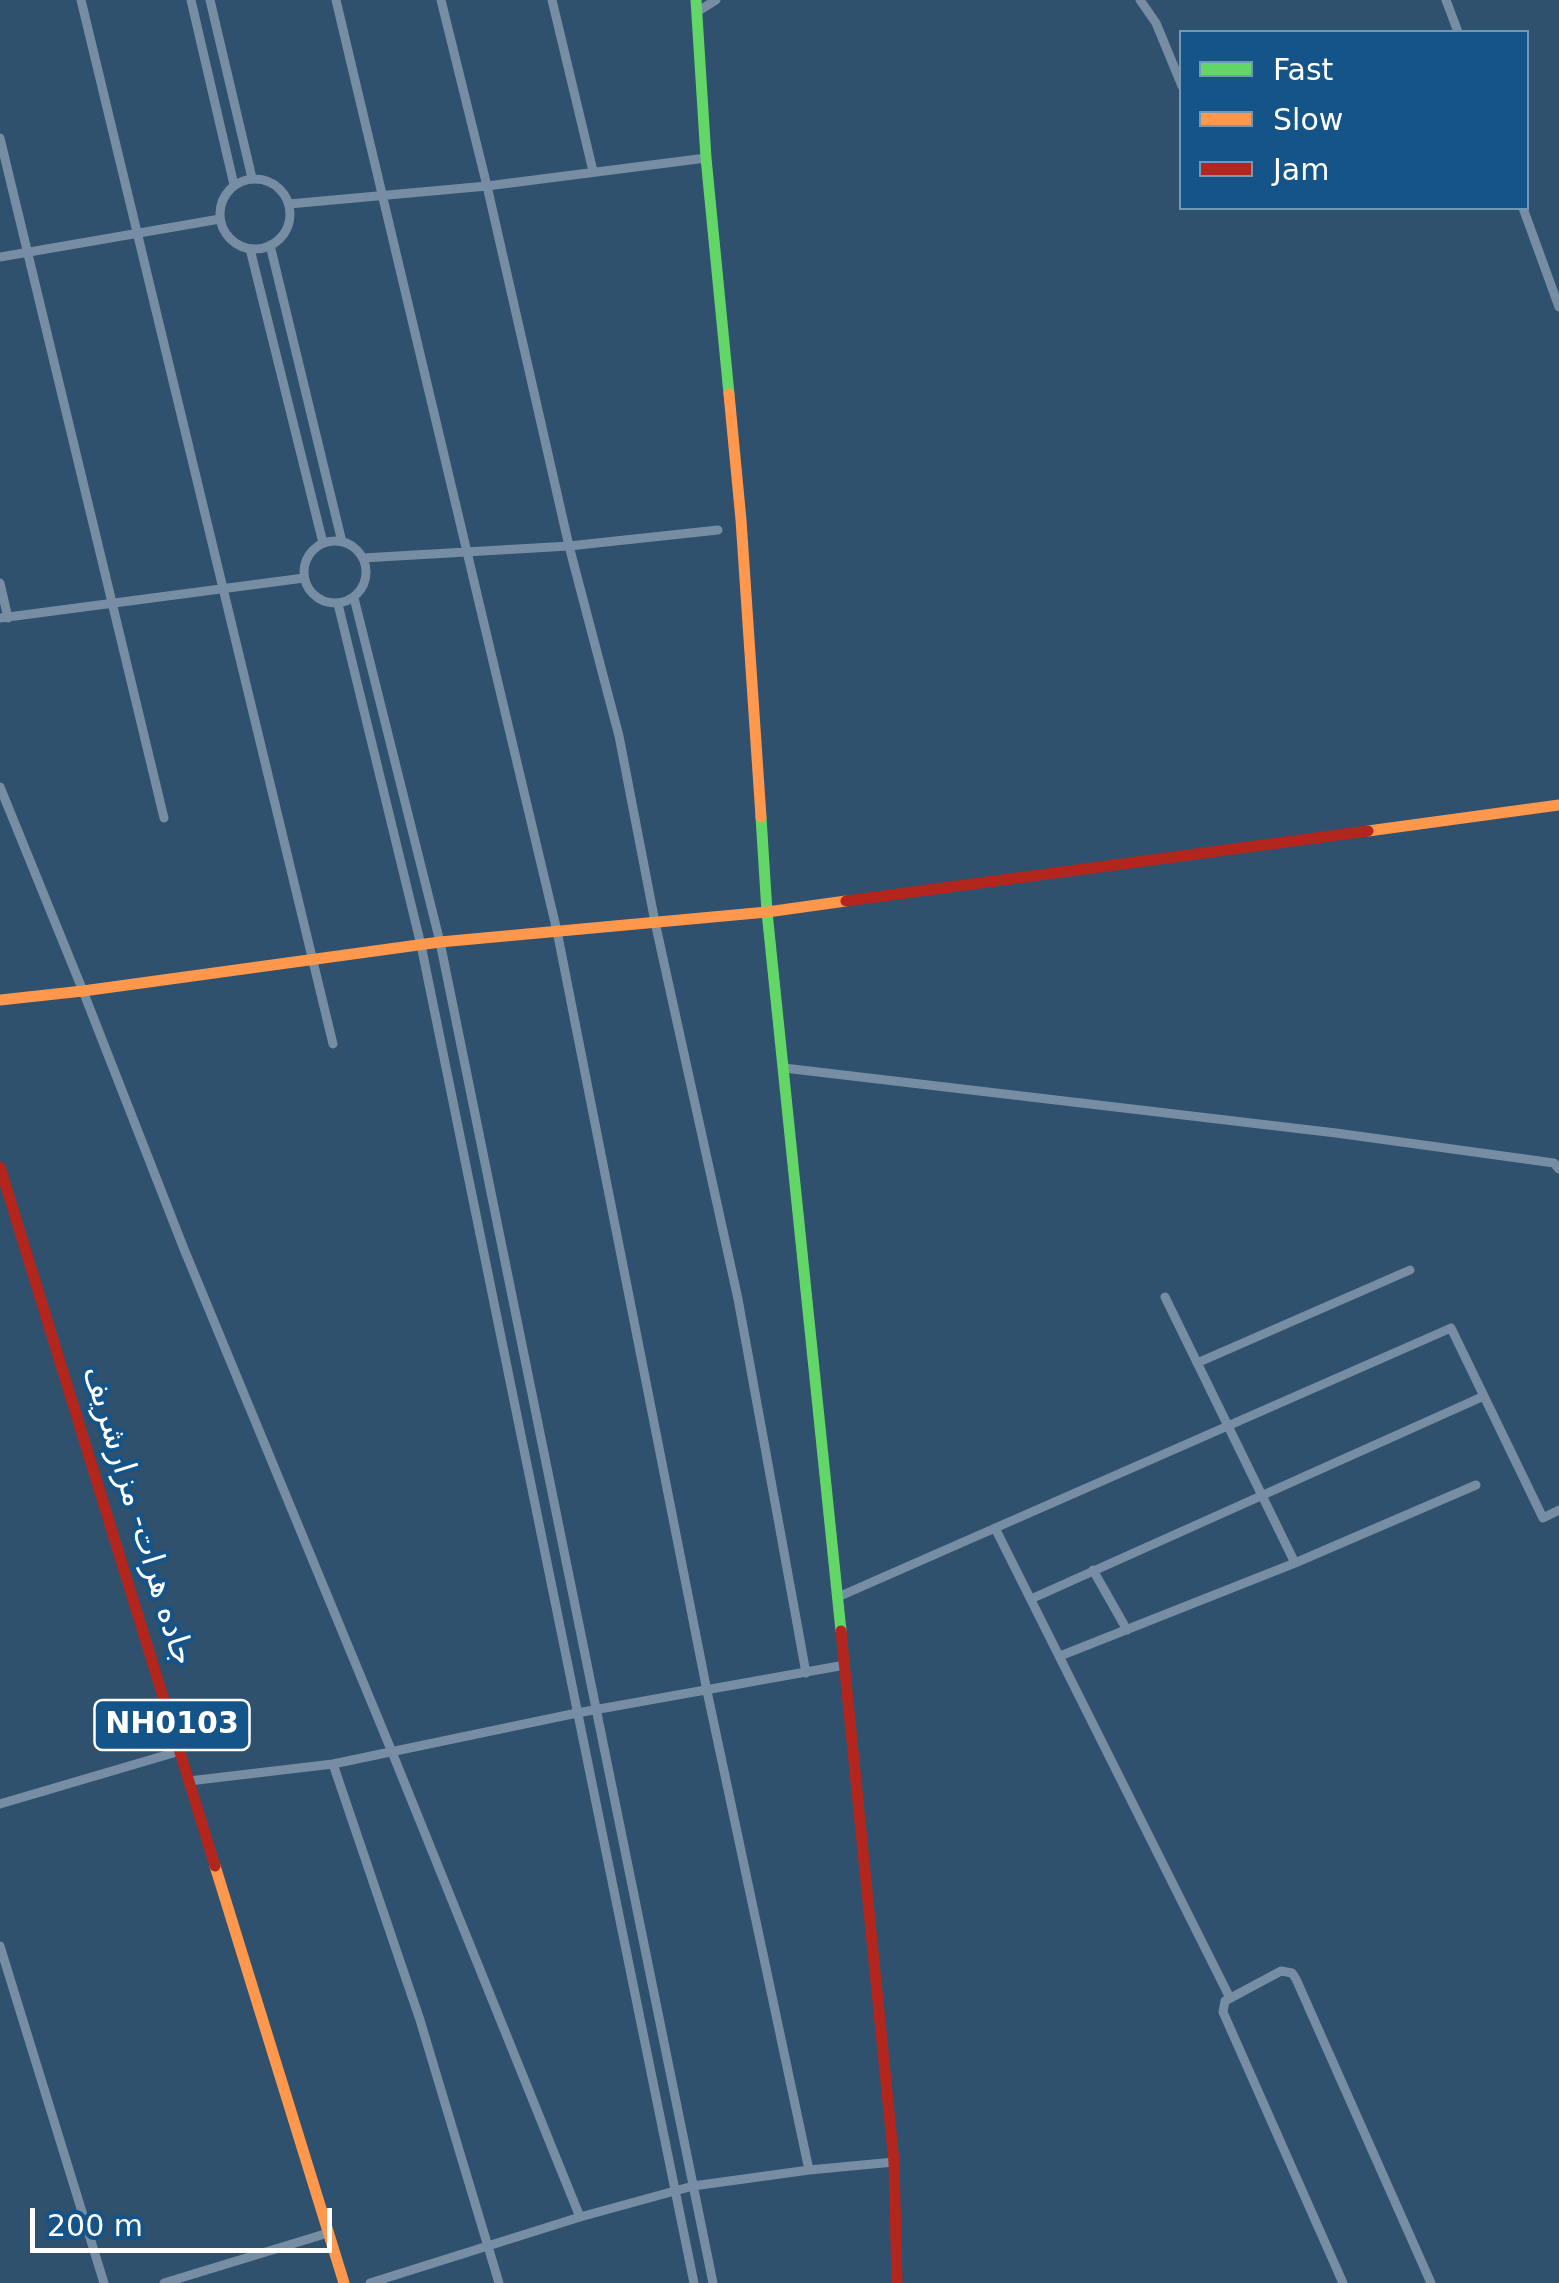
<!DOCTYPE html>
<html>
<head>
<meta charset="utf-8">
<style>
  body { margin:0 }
  #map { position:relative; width:1559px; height:2283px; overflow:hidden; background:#2f516d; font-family:"DejaVu Sans",sans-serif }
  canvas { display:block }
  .legend { position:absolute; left:1179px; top:30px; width:350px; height:180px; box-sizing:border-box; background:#145488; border:2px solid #7298b8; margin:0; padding:12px 18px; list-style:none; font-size:30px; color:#fff }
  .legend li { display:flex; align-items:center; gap:20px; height:50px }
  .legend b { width:50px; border:2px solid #7298b8 }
  .scale { position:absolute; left:30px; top:2208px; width:302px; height:45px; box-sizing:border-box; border:5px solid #fff; border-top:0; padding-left:12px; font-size:30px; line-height:35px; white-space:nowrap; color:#fff; -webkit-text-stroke:8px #145488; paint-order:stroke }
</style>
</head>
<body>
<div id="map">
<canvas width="1559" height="2283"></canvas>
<ul class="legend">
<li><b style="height:12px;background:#63d668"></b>Fast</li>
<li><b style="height:12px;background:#ff974d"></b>Slow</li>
<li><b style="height:12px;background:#b3261e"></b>Jam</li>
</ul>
<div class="scale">200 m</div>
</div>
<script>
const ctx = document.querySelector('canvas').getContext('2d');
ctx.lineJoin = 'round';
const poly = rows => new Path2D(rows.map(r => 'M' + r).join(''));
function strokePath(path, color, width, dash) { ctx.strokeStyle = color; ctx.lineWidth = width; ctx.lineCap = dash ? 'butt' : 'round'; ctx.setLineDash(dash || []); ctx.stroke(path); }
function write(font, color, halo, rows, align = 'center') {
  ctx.font = font + ' "DejaVu Sans","Noto Naskh Arabic",sans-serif'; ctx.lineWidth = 8; ctx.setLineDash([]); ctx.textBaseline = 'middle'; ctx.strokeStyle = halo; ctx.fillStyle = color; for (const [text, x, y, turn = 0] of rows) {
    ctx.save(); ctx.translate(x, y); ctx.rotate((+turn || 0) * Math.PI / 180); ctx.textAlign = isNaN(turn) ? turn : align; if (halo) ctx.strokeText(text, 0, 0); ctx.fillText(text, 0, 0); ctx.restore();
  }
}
strokePath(poly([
  [81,0,333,1044],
  [191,0,234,185],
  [210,0,252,178],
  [336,0,557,931,707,1691,809,2170],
  [441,0,487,186,569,546,619,736,655,922,738,1299,806,1673],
  [552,0,593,171],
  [1140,0,1156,23,1182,86],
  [1446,0,1458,32],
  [697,12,716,0],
  [0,138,164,818],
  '220 214a35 35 0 1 1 70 0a35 35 0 1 1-70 0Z',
  [289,204,487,186,706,158],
  [1523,208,1559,307],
  [270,245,342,542],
  [250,249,323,543],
  [0,257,220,219],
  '304 572a31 31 0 1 1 62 0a31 31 0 1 1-62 0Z',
  [363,558,569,546,718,530],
  [0,583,8,618],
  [354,598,440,942,713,2283],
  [338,604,421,945,694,2283],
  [0,618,304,578],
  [0,787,83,991,184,1249,392,1752,580,2217],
  [784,1068,1336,1133,1554,1163,1559,1169],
  [1165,1297,1295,1563],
  [1197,1363,1410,1270],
  [995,1528,1230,1998],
  [1093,1570,1127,1630],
  [838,1597,1451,1328,1543,1518,1559,1510],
  [1031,1599,1484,1396],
  [1060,1656,1295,1563,1476,1485],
  [333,1764,420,2020,499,2283],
  [189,1781,333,1764,577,1713,845,1665],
  [0,1804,180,1751],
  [0,1946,104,2283],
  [164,2283,328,2233],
  [370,2283,580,2217,693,2186,809,2170,894,2162],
  [1343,2283,1223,2012,1225,2001,1281,1971,1292,1973,1296,1979,1431,2283]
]), '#768da3', 9);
strokePath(poly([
  [696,0,706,158,729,394],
  [761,817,767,912,841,1631]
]), '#63d668', 11);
strokePath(poly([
  [729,394,741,520,761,817],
  [1368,831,1559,805],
  [0,1000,83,991,440,942,767,912,846,901],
  [215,1866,344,2283]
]), '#ff974d', 11);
strokePath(poly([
  [846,901,1368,831],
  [0,1167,215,1866],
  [841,1631,894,2162,897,2283]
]), '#b3261e', 11);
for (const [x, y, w] of [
  [172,1725,155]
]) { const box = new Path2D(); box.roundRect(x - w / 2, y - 25, w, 50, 8); ctx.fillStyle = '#145488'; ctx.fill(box); strokePath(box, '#fff', 2.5); }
write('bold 30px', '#fff', null, [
  ["NH0103",172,1725]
]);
write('32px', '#fff', '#145488', [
  ["جاده هرات- مزارشریف",137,1516,73]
]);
</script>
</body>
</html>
